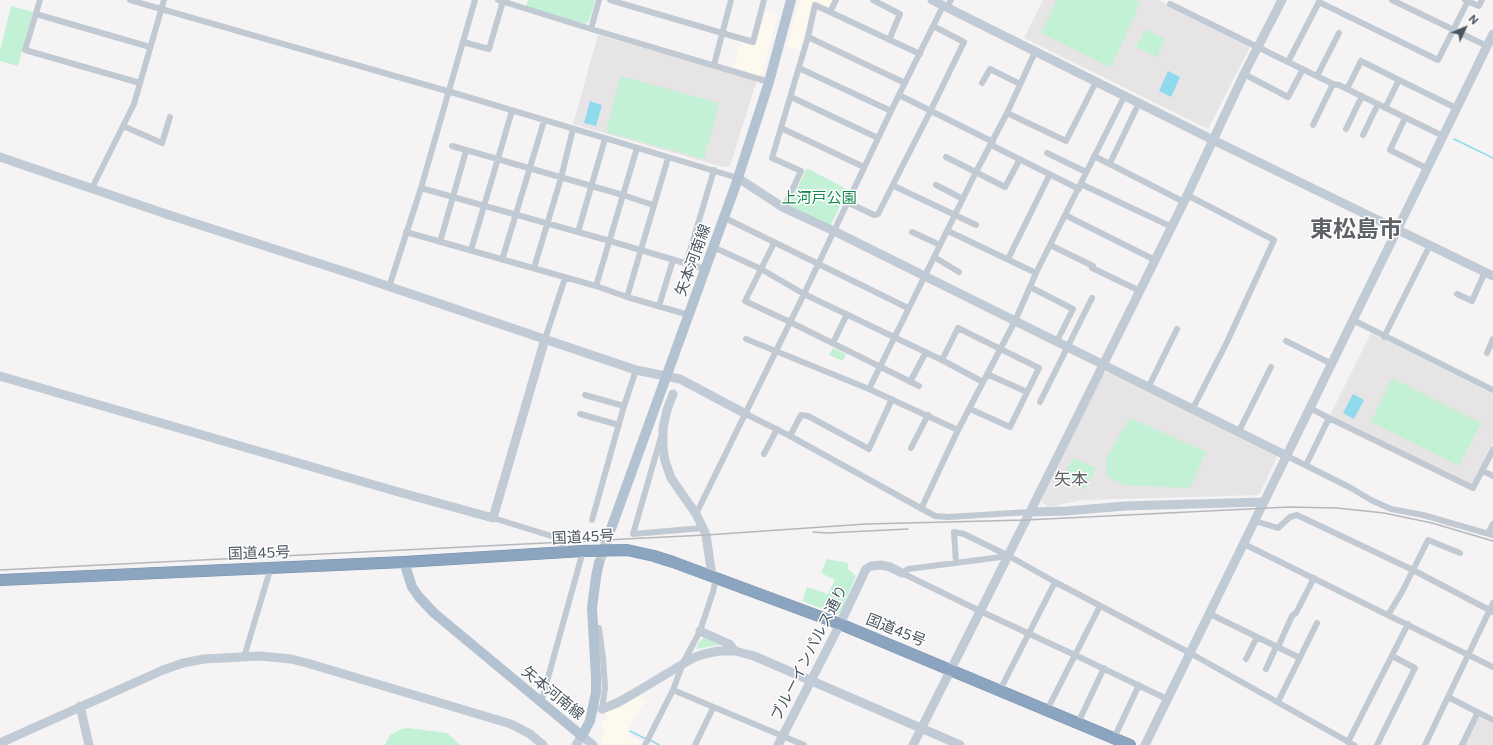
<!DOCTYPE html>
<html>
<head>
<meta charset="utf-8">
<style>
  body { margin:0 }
  #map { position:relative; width:1493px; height:745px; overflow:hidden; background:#f5f3f3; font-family:Commissioner,sans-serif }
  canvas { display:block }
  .north { position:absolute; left:1445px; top:8px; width:40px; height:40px; -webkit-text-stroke:3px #fff; paint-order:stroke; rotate:46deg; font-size:11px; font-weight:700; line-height:16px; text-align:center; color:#4a5661 }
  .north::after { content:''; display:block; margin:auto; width:14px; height:18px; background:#4a5661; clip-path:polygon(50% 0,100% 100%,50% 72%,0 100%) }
</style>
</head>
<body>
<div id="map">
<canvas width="1493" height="745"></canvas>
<div class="north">N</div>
</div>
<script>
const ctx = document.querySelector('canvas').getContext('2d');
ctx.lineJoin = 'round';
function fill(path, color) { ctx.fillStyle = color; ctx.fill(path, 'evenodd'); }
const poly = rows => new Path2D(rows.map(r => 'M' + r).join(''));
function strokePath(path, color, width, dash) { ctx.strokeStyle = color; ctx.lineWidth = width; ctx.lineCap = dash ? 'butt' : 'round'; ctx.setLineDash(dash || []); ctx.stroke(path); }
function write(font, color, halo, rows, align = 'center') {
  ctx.font = font + ' Commissioner,"Noto Sans JP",sans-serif'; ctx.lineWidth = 3; ctx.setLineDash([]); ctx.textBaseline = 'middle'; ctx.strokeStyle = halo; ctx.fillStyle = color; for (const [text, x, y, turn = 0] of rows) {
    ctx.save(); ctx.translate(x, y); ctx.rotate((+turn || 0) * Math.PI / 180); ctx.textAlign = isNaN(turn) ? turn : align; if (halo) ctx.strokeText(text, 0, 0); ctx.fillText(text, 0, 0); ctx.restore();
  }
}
fill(poly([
  [800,0,833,0,830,5,826,7,813,2,800,51,787,47],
  [766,12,778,14,762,74,758,75,733,67,741,42,755,46],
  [638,695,645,701,626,733,642,742,640,745,606,745,601,741,601,737,604,733,602,724,606,718,605,716,606,712]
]), '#fdf9ef');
fill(poly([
  [1043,0,1158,0,1251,45,1208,129,1024,38],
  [598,35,754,79,756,83,730,166,723,167,573,124],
  [1371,333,1493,394,1493,444,1473,486,1330,415],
  [1103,373,1109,373,1275,453,1277,458,1259,495,1082,500,1048,507,1041,501],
  [1474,715,1493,724,1493,745,1458,745]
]), '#e6e4e5');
fill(poly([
  [528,0,594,0,595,1,589,21,585,24,526,6],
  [1057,0,1134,0,1140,3,1111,68,1041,33],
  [11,6,33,12,18,66,0,61,0,51],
  [1145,29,1165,39,1157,57,1136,47],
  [621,76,719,103,704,159,606,132],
  [807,168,848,190,830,226,789,206],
  [833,348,846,354,843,361,829,355],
  [1392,378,1481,423,1459,466,1371,422],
  [1130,418,1206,452,1190,488,1124,485,1107,476,1106,459],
  [1073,458,1096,468,1085,489,1063,477],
  [827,559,848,563,848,569,856,576,841,612,837,614,802,601,807,587,828,594,835,580,821,573],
  [704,637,720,645,696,649,699,642],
  [408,728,447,733,460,745,385,745,390,735,401,729]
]), '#c3f1d5');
fill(poly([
  [1168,71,1180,77,1171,97,1159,91],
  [590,101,602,105,596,126,584,123],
  [1353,394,1364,400,1354,419,1343,413]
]), '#90daee');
strokePath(poly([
  [1454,139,1493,158],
  [630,731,646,739],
  [650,740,659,745]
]), '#90daee', 1.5);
strokePath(poly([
  [599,563,612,526]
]), '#caccce', 10, [10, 5]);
const highway = poly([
  [0,580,404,562,583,551,627,550,654,556,673,562,840,624,1130,745]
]);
strokePath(highway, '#7690ad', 12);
strokePath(poly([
  [40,0,25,50,140,83],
  [130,0,461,95,738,178],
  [498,0,591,29,769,82],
  [610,0,753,42,764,0],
  [873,0,900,14,889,40],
  [1320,0,1288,62,1333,84],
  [1392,0,1487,46],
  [1465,0,1479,6,1482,0],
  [1319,2,1438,60,1468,1],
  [1170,4,1288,62],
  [947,8,951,0],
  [830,12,836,0],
  [36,14,150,47],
  [591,29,599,0],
  [808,37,905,83],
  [463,42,489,49,503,1],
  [714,65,731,0],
  [799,68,891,111],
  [1244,74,1288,97,1303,69],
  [1317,76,1339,33],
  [1399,80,1456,108],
  [982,83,990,69,1020,84],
  [1347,89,1361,61,1399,80,1385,108],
  [899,95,993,142],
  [791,97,878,138],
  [1007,113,1066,141,1096,82],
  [1405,118,1390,150,1426,168],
  [1313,125,1333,84,1339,85,1443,136],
  [123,126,162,143,170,117],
  [781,128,864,167],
  [1346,129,1362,96],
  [1363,135,1378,104],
  [991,145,1079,189],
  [452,146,623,195,653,205],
  [1047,153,1086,172],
  [1094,156,1184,202],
  [946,157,1005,187,1020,159],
  [1110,163,1139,103],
  [1081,184,1172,227],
  [936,185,963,199],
  [894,186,976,225],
  [92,188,134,104,164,0],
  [421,188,610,241,705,269],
  [1187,195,1274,240,1226,344,1192,410],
  [847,202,874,215,878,214,930,112,964,42,933,26],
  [784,208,801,171,772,158,808,37,815,5,920,54],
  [1065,215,1155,260],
  [725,218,908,308],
  [948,231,1036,273],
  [406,232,596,286,627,297,689,315],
  [578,232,605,139],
  [912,232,940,245],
  [440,242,466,151],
  [774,243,745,301,790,322,919,386],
  [1050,245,1093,266,1092,268,1140,291],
  [713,247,761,269,804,294,942,360,983,382],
  [471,250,512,111],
  [934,257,959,272],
  [1008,259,1050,174],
  [502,260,544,121],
  [686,264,714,170],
  [534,268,561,178,573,129],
  [596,286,637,148],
  [389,287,421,188,475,0],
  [1030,287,1073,309,1057,341],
  [1457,294,1472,301,1485,272],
  [627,297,668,158],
  [659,306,673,260],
  [1353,320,1493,390],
  [1384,337,1430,245],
  [545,339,565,278],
  [746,339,869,389,958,430],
  [1286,341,1332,364],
  [833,343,847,314],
  [1487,353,1493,339],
  [942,360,958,328,1039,368,1010,427,970,409],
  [987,374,1027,392],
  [910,382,926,352],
  [1148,388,1177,329],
  [869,389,976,172,1007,113,1035,52],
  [585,395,624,406],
  [1040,402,1092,298],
  [580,414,619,425],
  [746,414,790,436,935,516,948,517,1030,512],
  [1329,418,1473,488,1493,450],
  [1238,433,1271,367],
  [790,436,801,415,808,416,869,449,892,399],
  [661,437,633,534,703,528],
  [911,448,928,415],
  [764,454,777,429],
  [1287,456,1351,488,1371,500,1391,509,1423,515,1493,535],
  [1306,465,1329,418,1310,408],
  [1483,471,1493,476],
  [921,509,958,430,1015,321,1036,273,1124,97],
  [696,514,804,294,891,111,943,6],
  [493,518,558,538,568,552],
  [592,520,624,406,636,370],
  [1255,521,1278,528,1290,517,1297,515,1413,570,1493,612],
  [1488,533,1493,524],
  [1244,544,1493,667],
  [956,562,954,532,964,534,1009,556],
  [902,573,908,569,1009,556,1055,582,1190,653,1354,745],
  [902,573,980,611,1075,655,1167,699],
  [1210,614,1300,658],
  [1388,615,1402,592,1428,540,1460,553],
  [599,628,603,658,605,688,602,709],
  [1278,647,1292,616,1296,613,1314,578],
  [244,657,271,567],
  [1246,659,1257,637],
  [1266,669,1276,647],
  [673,690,804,745],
  [1000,690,1055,582],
  [1448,697,1493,720],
  [1278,702,1317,623],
  [541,703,583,551],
  [1047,710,1100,606],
  [1078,723,1104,668],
  [1114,738,1139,685],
  [1348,742,1408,624],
  [645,745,673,690,683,663,700,631,713,592,715,583,712,576],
  [695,745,713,708],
  [1377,745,1415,668,1392,656],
  [1425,745,1493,603],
  [1462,745,1478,712]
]), '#c1cad2', 6);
strokePath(poly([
  [932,0,1213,140,1493,276],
  [0,157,166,214,355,275,636,370,680,379,746,414],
  [738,178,784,208,834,231,1287,456],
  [0,376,395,491,493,518,545,339],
  [673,394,667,410,663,428,663,448,665,461,671,478,696,514,703,528,706,535,712,576],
  [1030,512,1066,511,1125,506,1264,502],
  [700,631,729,644,735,651],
  [80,706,89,745],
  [602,709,617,703,633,694,693,658,704,654,719,651,735,651,754,656,960,745],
  [0,743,163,670,183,663,204,659,260,656,291,659,307,663,511,724,530,734,543,745],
  [576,745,582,736,593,745],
  [778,745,838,628,866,569,871,566,881,565,890,567,902,573],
  [913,745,1030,512,1184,202,1244,74,1282,0],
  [1145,745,1493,34]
]), '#c1cbd6', 9);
strokePath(poly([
  [612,526,735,187,769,82,791,0],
  [404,562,412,587,419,597,434,613,582,736,590,721,596,692,596,677,592,608,596,577,599,563]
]), '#b3c2d1', 10);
strokePath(highway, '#8ba5c1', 11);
strokePath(poly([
  [813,532,827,533,908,529],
  [0,570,706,535,866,524,1026,520,1289,507,1337,508,1384,513,1432,523,1493,541]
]), '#b5b8bd', 1.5);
write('15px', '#17864f', '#fff', [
  ["上河戸公園",819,198]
]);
write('15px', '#4a5661', '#fff', [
  ["矢本河南線",693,260,-70],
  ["国道45号",583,537,-3],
  ["国道45号",259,553,-2],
  ["国道45号",896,630,22],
  ["ブルーインパルス通り",809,653,-63],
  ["矢本河南線",553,693,39]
]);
write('17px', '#5f6368', '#fff', [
  ["矢本",1071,479]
]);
write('bold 23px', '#5f6368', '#fff', [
  ["東松島市",1356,229]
]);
</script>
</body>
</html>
